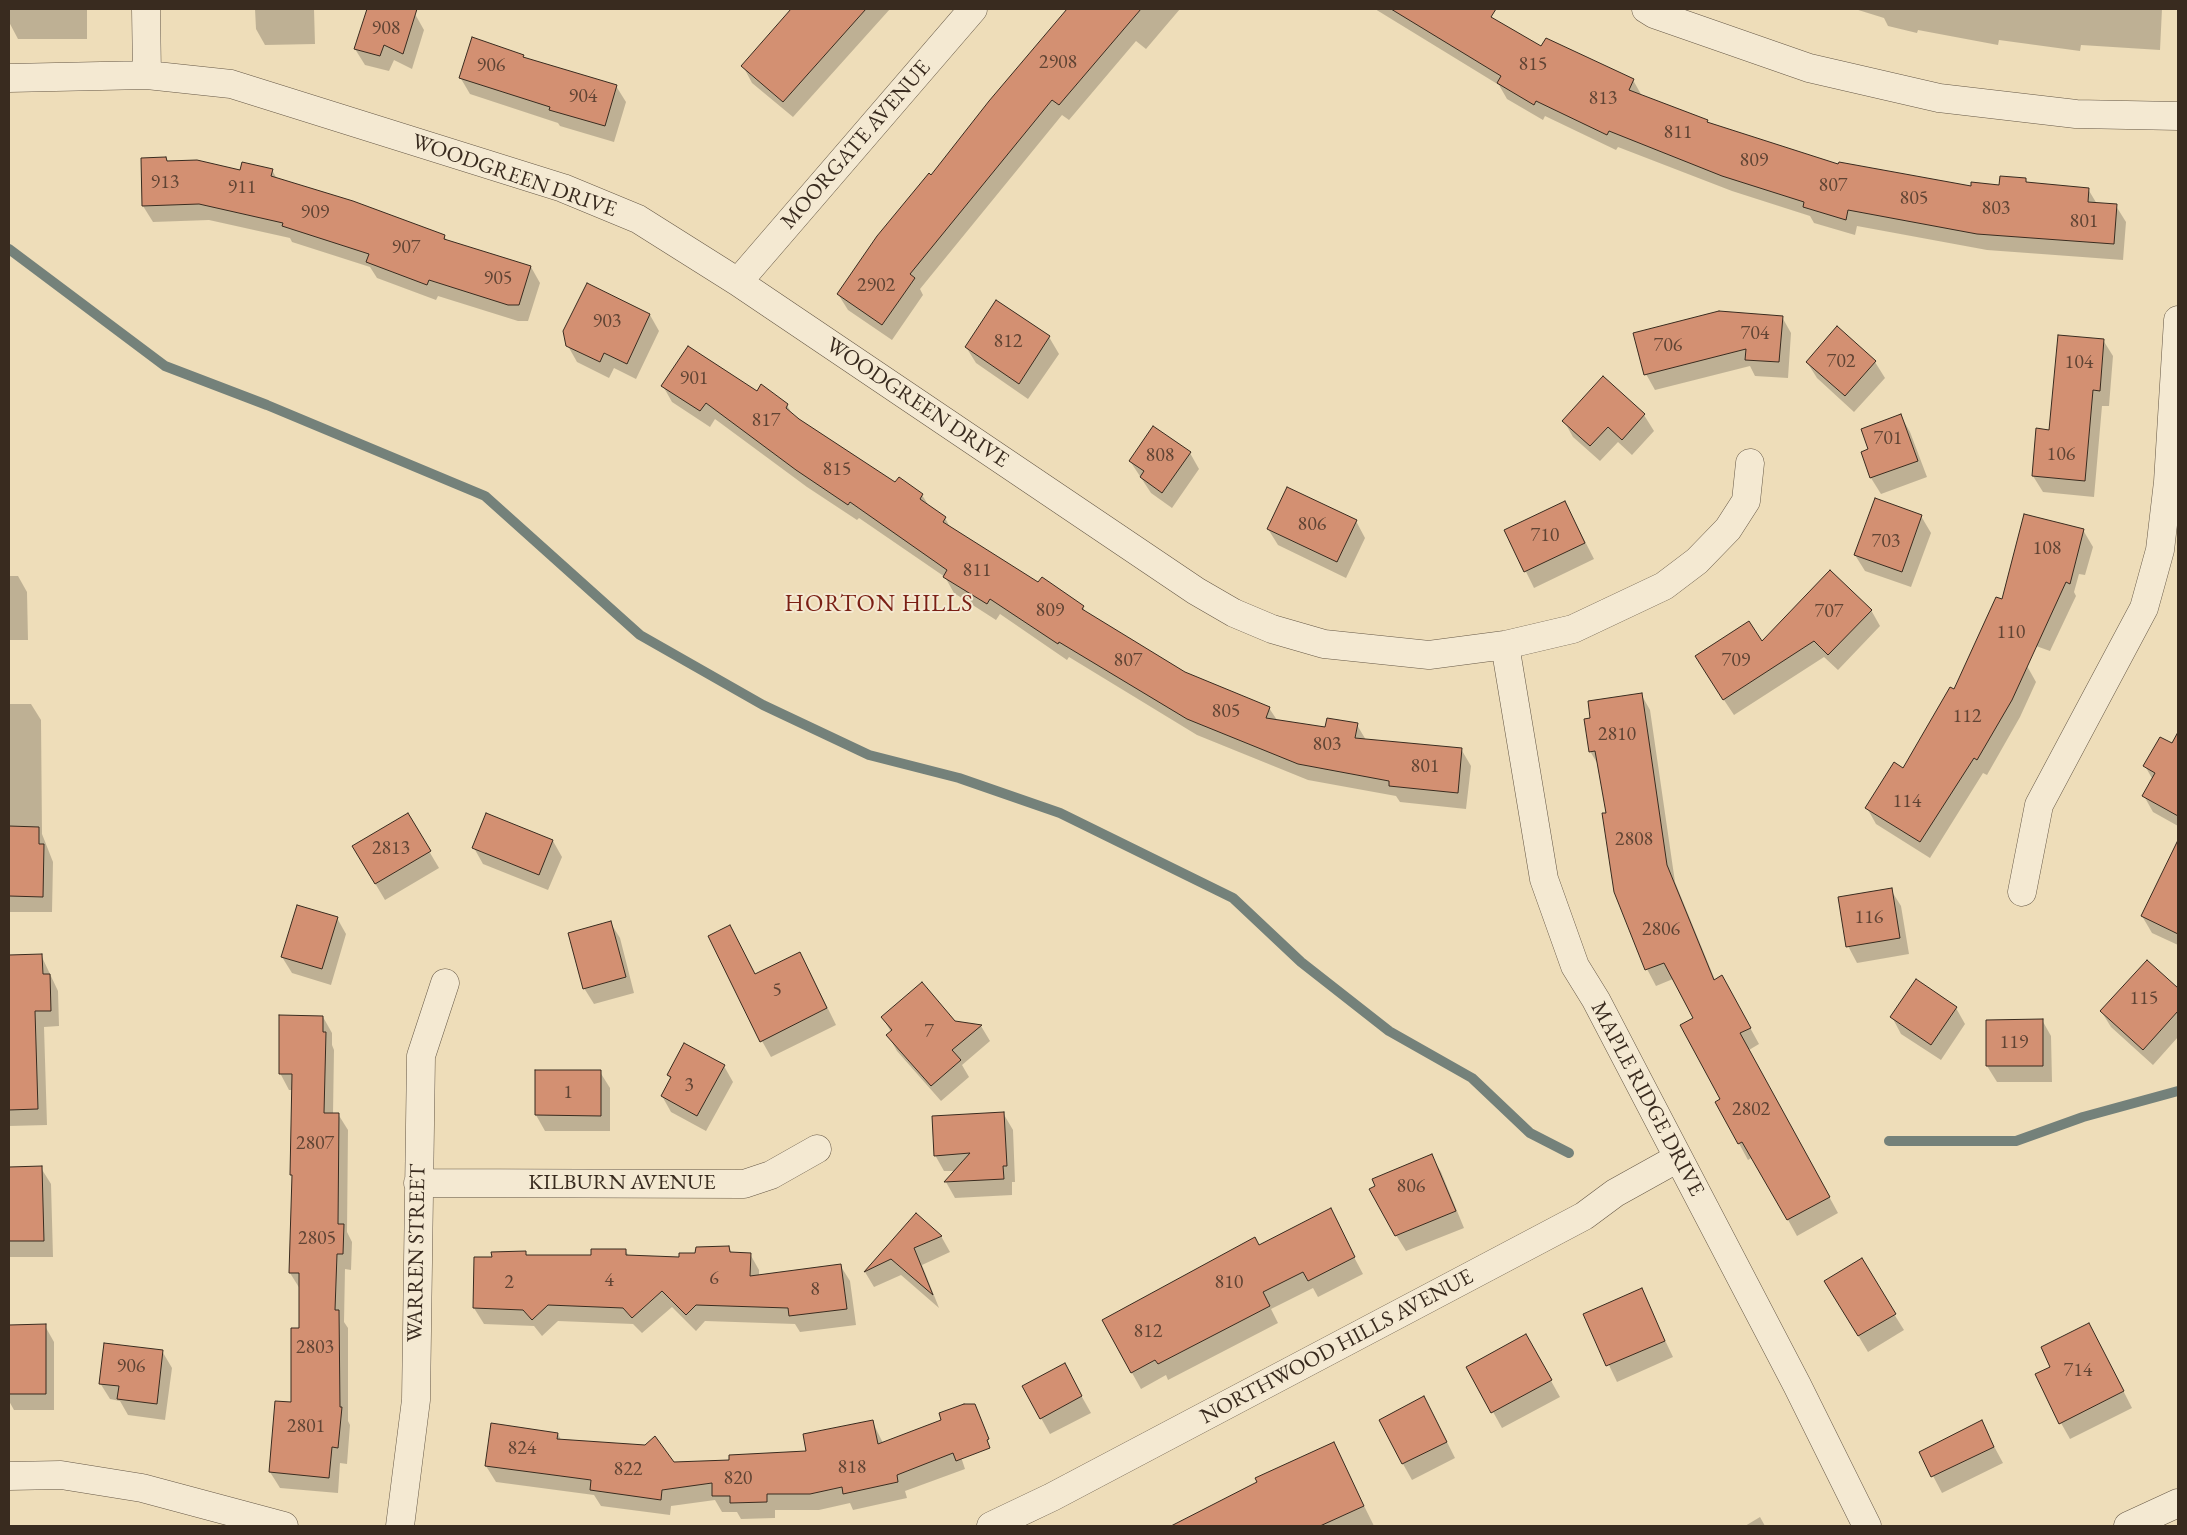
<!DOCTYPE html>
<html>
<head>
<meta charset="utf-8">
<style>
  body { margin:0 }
  #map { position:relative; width:2187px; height:1535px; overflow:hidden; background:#eeddb9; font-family:"EB Garamond",serif }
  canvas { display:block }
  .frame { position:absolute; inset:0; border:10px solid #392b1f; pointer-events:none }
</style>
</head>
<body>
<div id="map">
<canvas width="2187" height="1535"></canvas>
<div class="frame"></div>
</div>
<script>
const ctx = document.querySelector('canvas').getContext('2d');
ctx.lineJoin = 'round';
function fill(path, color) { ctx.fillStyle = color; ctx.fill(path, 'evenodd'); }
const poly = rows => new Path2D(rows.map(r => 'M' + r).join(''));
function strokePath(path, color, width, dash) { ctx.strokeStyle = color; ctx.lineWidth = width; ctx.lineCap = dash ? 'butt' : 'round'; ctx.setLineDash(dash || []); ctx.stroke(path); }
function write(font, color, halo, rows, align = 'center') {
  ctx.font = font + ' "EB Garamond",serif'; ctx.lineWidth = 4; ctx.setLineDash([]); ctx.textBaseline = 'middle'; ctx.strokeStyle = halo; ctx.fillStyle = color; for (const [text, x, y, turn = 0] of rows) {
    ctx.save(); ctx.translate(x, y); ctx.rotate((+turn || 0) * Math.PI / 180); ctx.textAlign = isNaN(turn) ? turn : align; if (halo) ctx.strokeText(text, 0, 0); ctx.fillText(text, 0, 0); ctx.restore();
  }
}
fill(poly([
  [9,9,87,9,87,39,18,39,9,22],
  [255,9,314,9,315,44,265,45,256,29],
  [368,9,401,9,415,14,424,30,412,69,394,60,389,71,365,65,355,49],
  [794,9,890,9,793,117,752,83,743,66],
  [1074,9,1180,9,1146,49,1136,41,1069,120,1062,115,920,289,923,295,892,340,848,310,838,294,931,177],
  [1375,9,1479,9,1493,20,1541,48,1633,80,1642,96,1707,121,1708,124,1839,166,1972,188,2001,186,2025,180,2028,184,2088,189,2097,204,2116,206,2126,222,2123,260,1987,250,1857,226,1855,235,1814,223,1810,216,1732,191,1618,147,1616,150,1545,116,1543,120,1507,99,1499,85],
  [1855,9,2162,9,2160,50,2081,45,2080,51,1999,40,1998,45,1918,30,1917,33,1888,26,1884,18],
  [523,56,525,59,616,86,626,102,614,142,560,126,558,123,470,94,460,77],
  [166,158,168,162,241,172,272,170,277,179,444,236,447,241,531,267,540,283,528,321,518,321,438,296,436,300,377,278,370,267,292,242,290,238,209,220,153,222,143,206],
  [997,302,1049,337,1059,354,1028,399,976,363,966,347],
  [650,315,659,331,636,379,614,368,609,378,577,362,568,346],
  [1782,317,1791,333,1788,378,1755,376,1750,366,1655,390,1646,374],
  [1837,328,1875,362,1885,378,1854,412,1817,378,1807,362],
  [2103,340,2113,356,2109,406,2102,406,2094,497,2043,492,2033,476,2050,431],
  [1603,378,1644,415,1654,431,1632,455,1618,442,1600,461,1573,437,1564,421],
  [663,386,757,392,787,405,793,416,896,484,922,495,929,506,945,518,951,529,1039,584,1083,607,1086,613,1185,674,1269,708,1277,720,1326,728,1357,725,1366,740,1461,749,1471,766,1466,809,1400,802,1396,796,1308,780,1197,735,1069,657,1067,660,1000,614,996,620,954,593,945,577,859,518,857,520,807,487,715,419,710,427,672,402],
  [1901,416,1910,432,1927,477,1881,494,1871,478,1863,452,1870,450],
  [1190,453,1199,469,1172,508,1151,493,1130,461],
  [1565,502,1594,559,1534,588,1506,531],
  [1921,516,1931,533,1911,587,1865,571,1855,555],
  [1356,521,1365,538,1346,578,1278,545,1268,529],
  [2083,530,2093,547,2085,575,2079,574,2074,592,2076,596,2050,651,2008,636],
  [9,576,18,576,27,592,28,640,9,640],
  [1871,610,1880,626,1838,670,1824,657,1734,715,1706,673,1761,643],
  [2027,666,2036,682,2020,717,1987,775,1983,773,1930,858,1876,824,1867,808,1904,770,1955,691],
  [1641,694,1650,710,1675,882,1715,980,1731,993,1759,1044,1749,1050,1838,1213,1797,1236,1753,1157,1748,1160,1717,1103,1722,1100,1695,1018,1673,979,1656,986,1647,969,1607,814,1600,768,1590,751,1592,719],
  [9,704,31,704,41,720,42,834,53,862,52,912,9,912],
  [2160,739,2178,748,2178,826,2153,812,2144,796,2153,780,2145,766],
  [407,814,439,868,385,900,363,863],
  [487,815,553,841,562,857,548,890,483,864,474,848],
  [2168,864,2178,870,2178,945,2152,933,2142,916],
  [1891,890,1901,906,1909,954,1857,963,1848,946],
  [337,918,346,934,331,985,292,973,282,957],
  [610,922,620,938,634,993,594,1004,584,988],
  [41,955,58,991,59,1026,44,1027,47,1125,9,1126,9,956],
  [2147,962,2178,990,2178,1037,2153,1065,2111,1027,2101,1011],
  [809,970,836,1025,771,1057,762,1041,756,976],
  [1956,1008,1965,1024,1941,1060,1901,1034,1892,1017],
  [323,1017,332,1033,332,1045,334,1050,333,1114,338,1114,348,1130,347,1232,352,1242,351,1270,345,1269,344,1322,348,1328,348,1421,350,1425,347,1464,340,1463,338,1493,280,1488,270,1472,293,1404,300,1329,300,1289,290,1273,294,1179,292,1175,293,1090,289,1090,280,1073],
  [883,1018,981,1026,990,1041,962,1065,969,1077,941,1101,897,1051,888,1035,891,1032],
  [2042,1020,2051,1036,2052,1082,1997,1082,1987,1066,1987,1021],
  [724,1066,733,1082,706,1131,671,1112,662,1096,671,1080,668,1075],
  [600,1072,610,1088,610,1131,545,1131,536,1115],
  [1003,1113,1013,1130,1015,1182,1012,1182,1012,1195,955,1198,946,1182,956,1171,944,1171,935,1155],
  [1431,1155,1441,1172,1464,1228,1406,1251,1396,1235,1377,1186],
  [9,1168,41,1168,51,1184,53,1257,9,1257],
  [916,1215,941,1236,950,1252,922,1265,939,1308,901,1275,874,1287,865,1272],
  [1337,1225,1363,1274,1318,1297,1313,1288,1271,1309,1278,1323,1168,1380,1166,1375,1141,1389,1103,1321,1258,1246],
  [729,1248,732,1253,750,1254,759,1270,759,1276,840,1265,850,1281,856,1325,800,1332,795,1324,705,1321,696,1331,672,1307,642,1333,633,1324,558,1321,542,1336,534,1326,484,1324,474,1308,475,1258,493,1258,525,1252,527,1256,593,1256,625,1250,629,1256,680,1258],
  [1641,1290,1673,1357,1617,1382,1585,1315],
  [1835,1297,1894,1314,1904,1330,1868,1352],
  [9,1326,45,1326,54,1342,54,1410,14,1410,9,1401],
  [2098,1341,2132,1408,2070,1439,2061,1423],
  [162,1351,172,1368,165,1420,128,1415,120,1401,110,1399,100,1383],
  [1535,1352,1560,1397,1502,1428,1468,1367],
  [1073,1381,1091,1413,1050,1434,1041,1418],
  [1433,1414,1455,1458,1412,1480,1403,1464],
  [872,1421,883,1443,954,1436,965,1469,905,1491,907,1498,853,1510,850,1503,819,1510,775,1510,775,1518,741,1519,737,1512,722,1512,715,1500,671,1506,670,1515,601,1506,594,1495,496,1482,486,1466,558,1434,561,1440,673,1463,731,1461,808,1452],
  [1981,1422,2003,1463,1942,1493,1921,1453],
  [1333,1443,1374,1526,1174,1526,1258,1482],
  [1760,1517,1765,1526,1745,1526]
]), '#0003');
strokePath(poly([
  [9,249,165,366,267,405,485,496,640,635,763,705,869,755,959,778,1060,813,1233,898,1301,962,1389,1031,1472,1078,1530,1133,1569,1153],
  [1889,1141,2016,1141,2083,1117,2178,1091]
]), '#74817a', 10);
const building = poly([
  [367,9,417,9,403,54,384,45,380,56,354,49,367,9],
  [791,9,866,9,783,102,741,66,791,9],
  [1067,9,1141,9,1059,105,1052,100,910,274,915,278,882,325,837,294,877,236,929,173,931,175,989,101,1067,9],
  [1391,9,1496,9,1491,17,1541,46,1546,38,1634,79,1629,90,1708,120,1707,122,1838,164,1839,162,1971,186,1971,182,1999,185,2000,176,2026,178,2026,182,2089,188,2088,202,2117,204,2114,244,1977,234,1848,210,1846,220,1803,207,1804,202,1722,176,1609,131,1607,135,1536,101,1534,105,1497,83,1501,76,1391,9],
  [472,37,524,55,523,57,617,85,605,126,549,110,550,107,459,78,472,37],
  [166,157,167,161,197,160,240,170,242,162,273,169,271,176,353,201,445,235,444,239,531,266,519,305,508,305,429,280,427,285,366,262,369,254,282,226,283,223,199,204,142,206,141,158,166,157],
  [587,283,650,314,627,364,604,353,600,362,566,346,563,331,587,283],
  [996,300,1050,336,1019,384,965,347,996,300],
  [1719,311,1783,316,1779,362,1745,360,1746,349,1644,375,1633,333,1719,311],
  [1837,326,1876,361,1845,396,1806,362,1837,326],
  [2058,335,2104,339,2100,391,2093,390,2085,481,2032,476,2036,428,2049,430,2058,335],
  [688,346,757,391,761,384,788,404,786,408,799,419,895,482,899,477,923,494,920,499,946,517,943,522,1038,582,1042,577,1084,606,1082,609,1185,672,1270,707,1266,718,1325,727,1327,718,1358,723,1355,738,1462,748,1458,793,1389,786,1389,781,1298,764,1187,719,1059,642,1058,644,990,599,987,604,943,577,947,570,850,502,848,505,796,470,706,403,700,411,661,386,688,346],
  [1603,376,1645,414,1622,440,1608,427,1590,446,1562,421,1603,376],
  [1901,414,1918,461,1870,478,1861,452,1868,449,1861,429,1901,414],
  [1153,426,1191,452,1162,493,1140,477,1144,471,1129,461,1153,426],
  [1287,487,1357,520,1337,562,1267,529,1287,487],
  [1875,498,1922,515,1902,572,1854,555,1875,498],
  [1565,501,1585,543,1524,572,1504,530,1565,501],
  [2024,514,2084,529,2070,584,2066,582,2012,700,1977,760,1974,758,1920,842,1865,808,1894,762,1903,768,1950,687,1954,689,1996,597,2002,599,2024,514],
  [1830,570,1872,610,1828,655,1814,641,1723,700,1695,656,1749,621,1762,641,1830,570],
  [1642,693,1667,865,1714,980,1722,975,1751,1028,1740,1033,1830,1197,1787,1220,1742,1142,1738,1144,1715,1102,1720,1099,1680,1025,1693,1018,1664,963,1645,970,1614,892,1602,813,1606,813,1595,751,1589,752,1584,719,1590,718,1588,701,1642,693],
  [2178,732,2178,816,2142,796,2155,773,2143,766,2160,737,2172,743,2178,732],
  [408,813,431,851,375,884,352,846,408,813],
  [486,813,553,840,539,875,472,848,486,813],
  [9,826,39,827,39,844,44,844,43,897,9,896,9,826],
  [2178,840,2178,934,2141,916,2178,840],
  [1892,888,1900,938,1846,947,1838,897,1892,888],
  [297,905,338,917,322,969,281,957,297,905],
  [611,921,626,977,583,989,568,933,611,921],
  [730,925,755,974,800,952,827,1008,760,1042,708,936,730,925],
  [42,954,43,974,50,974,51,1011,35,1011,38,1109,9,1110,9,955,42,954],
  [2147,960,2178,988,2178,1011,2143,1050,2100,1011,2147,960],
  [1916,979,1957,1007,1931,1045,1890,1017,1916,979],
  [922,982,955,1021,982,1025,952,1050,961,1060,931,1086,886,1035,892,1030,881,1017,922,982],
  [279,1015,323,1016,323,1032,326,1032,324,1113,339,1113,338,1224,344,1224,343,1254,337,1254,335,1310,339,1310,340,1407,342,1407,338,1448,332,1447,329,1478,269,1472,275,1401,291,1402,291,1328,299,1328,299,1273,289,1273,292,1175,290,1175,292,1074,279,1074,279,1015],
  [2043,1019,2043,1066,1986,1066,1986,1020,2043,1019],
  [684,1043,725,1065,697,1116,661,1096,671,1077,667,1075,684,1043],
  [535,1070,601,1070,601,1116,535,1115,535,1070],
  [1004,1112,1007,1166,1003,1166,1004,1179,944,1182,970,1153,934,1156,932,1116,1004,1112],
  [1432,1154,1456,1211,1395,1236,1369,1189,1375,1186,1372,1179,1432,1154],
  [42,1166,44,1241,9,1241,9,1167,42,1166],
  [1331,1208,1355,1257,1308,1281,1303,1272,1263,1292,1270,1306,1158,1364,1155,1360,1131,1373,1102,1320,1255,1237,1259,1245,1331,1208],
  [916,1213,942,1236,914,1248,933,1295,891,1259,864,1272,916,1213],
  [729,1246,730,1252,751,1253,750,1276,841,1264,847,1309,789,1316,788,1308,696,1305,686,1315,662,1291,632,1318,623,1308,548,1305,532,1320,523,1310,473,1308,474,1257,492,1257,491,1252,526,1251,526,1255,591,1255,591,1249,626,1249,626,1255,679,1257,679,1253,695,1253,696,1247,729,1246],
  [1862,1258,1896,1314,1858,1336,1824,1281,1862,1258],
  [1642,1288,1665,1341,1606,1366,1583,1314,1642,1288],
  [2089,1323,2124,1391,2059,1424,2035,1374,2050,1367,2041,1347,2089,1323],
  [46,1324,46,1394,9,1394,9,1325,46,1324],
  [1526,1334,1552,1380,1491,1413,1466,1367,1526,1334],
  [104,1343,163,1350,157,1404,117,1399,119,1386,99,1384,104,1343],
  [1065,1363,1082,1396,1040,1419,1022,1386,1065,1363],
  [1424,1396,1447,1442,1402,1464,1379,1420,1424,1396],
  [964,1404,975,1404,989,1439,987,1440,990,1448,956,1461,953,1453,897,1475,898,1482,843,1494,842,1487,810,1494,767,1494,767,1502,730,1503,730,1496,712,1496,712,1483,662,1490,661,1500,590,1490,591,1480,485,1466,491,1423,558,1433,557,1439,645,1445,655,1436,674,1462,729,1460,729,1455,806,1451,803,1434,873,1420,878,1444,941,1420,939,1413,964,1404],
  [1982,1420,1994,1447,1931,1477,1919,1452,1982,1420],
  [1334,1442,1364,1506,1320,1526,1171,1526,1257,1482,1255,1478,1334,1442]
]);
fill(building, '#d39072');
strokePath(building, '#392b1f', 1);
const street = poly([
  [146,9,147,75],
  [1646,9,1654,14,1809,68,1939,98,2076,114,2178,116],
  [9,78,147,75,231,84,563,188,638,219,738,282,1196,591,1234,613,1272,629,1324,644,1429,655,1505,645,1573,629,1664,586,1697,561,1728,529,1746,501,1750,463],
  [738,282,973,9],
  [1505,645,1544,879,1575,966,1596,1000,1797,1385,1867,1526],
  [2022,892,2039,805,2144,608,2160,550,2168,482,2178,320],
  [418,1183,744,1184,771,1175,817,1149],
  [9,1476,61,1475,142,1488,284,1526],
  [400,1526,416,1400,421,1056,445,983],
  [991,1526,1052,1497,1584,1216,1615,1193,1678,1158],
  [2128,1526,2178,1503]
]);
strokePath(street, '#665846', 29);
strokePath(street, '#f4e9d2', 28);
write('20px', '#604434', null, [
  ["908",386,29],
  ["2908",1058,63],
  ["815",1533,65],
  ["906",491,66],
  ["904",583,97],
  ["813",1603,99],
  ["811",1678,133],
  ["809",1754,161],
  ["913",165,183],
  ["807",1833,186],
  ["911",242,188],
  ["805",1914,199],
  ["803",1996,209],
  ["909",315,213],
  ["801",2084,222],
  ["907",406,248],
  ["905",498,279],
  ["2902",876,286],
  ["903",607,322],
  ["704",1755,334],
  ["812",1008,342],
  ["706",1668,346],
  ["702",1841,362],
  ["104",2079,363],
  ["901",694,379],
  ["817",766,421],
  ["701",1888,439],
  ["106",2061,455],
  ["808",1160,456],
  ["815",837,470],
  ["806",1312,525],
  ["710",1545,536],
  ["703",1886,542],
  ["108",2047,549],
  ["811",977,571],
  ["809",1050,611],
  ["707",1829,612],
  ["110",2011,633],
  ["807",1128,661],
  ["709",1736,661],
  ["805",1226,712],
  ["112",1967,717],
  ["2810",1617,735],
  ["803",1327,745],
  ["801",1425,767],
  ["114",1907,802],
  ["2808",1634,840],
  ["2813",391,849],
  ["116",1869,918],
  ["2806",1661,930],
  ["5",777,991],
  ["115",2144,999],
  ["7",929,1032],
  ["119",2014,1043],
  ["3",689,1086],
  ["1",568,1093],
  ["2802",1751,1110],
  ["2807",315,1144],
  ["806",1411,1187],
  ["2805",317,1239],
  ["6",714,1279],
  ["4",609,1281],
  ["2",509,1283],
  ["810",1229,1283],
  ["8",815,1290],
  ["812",1148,1332],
  ["2803",315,1348],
  ["906",131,1367],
  ["714",2078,1371],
  ["2801",306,1427],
  ["824",522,1449],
  ["818",852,1468],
  ["822",628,1470],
  ["820",738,1479]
]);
write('22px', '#392b1f', '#f4e9d2', [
  ["MOORGATE AVENUE",856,145,-49],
  ["WOODGREEN DRIVE",514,176,19],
  ["WOODGREEN DRIVE",917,403,34],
  ["MAPLE RIDGE DRIVE",1647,1099,62],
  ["KILBURN AVENUE",622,1183],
  ["WARREN STREET",417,1253,-89],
  ["NORTHWOOD HILLS AVENUE",1337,1347,-28]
]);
ctx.letterSpacing = '1px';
write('24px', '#7a1f14', '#f4e9d2', [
  ["HORTON HILLS",879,604]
]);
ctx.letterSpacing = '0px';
</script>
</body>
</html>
